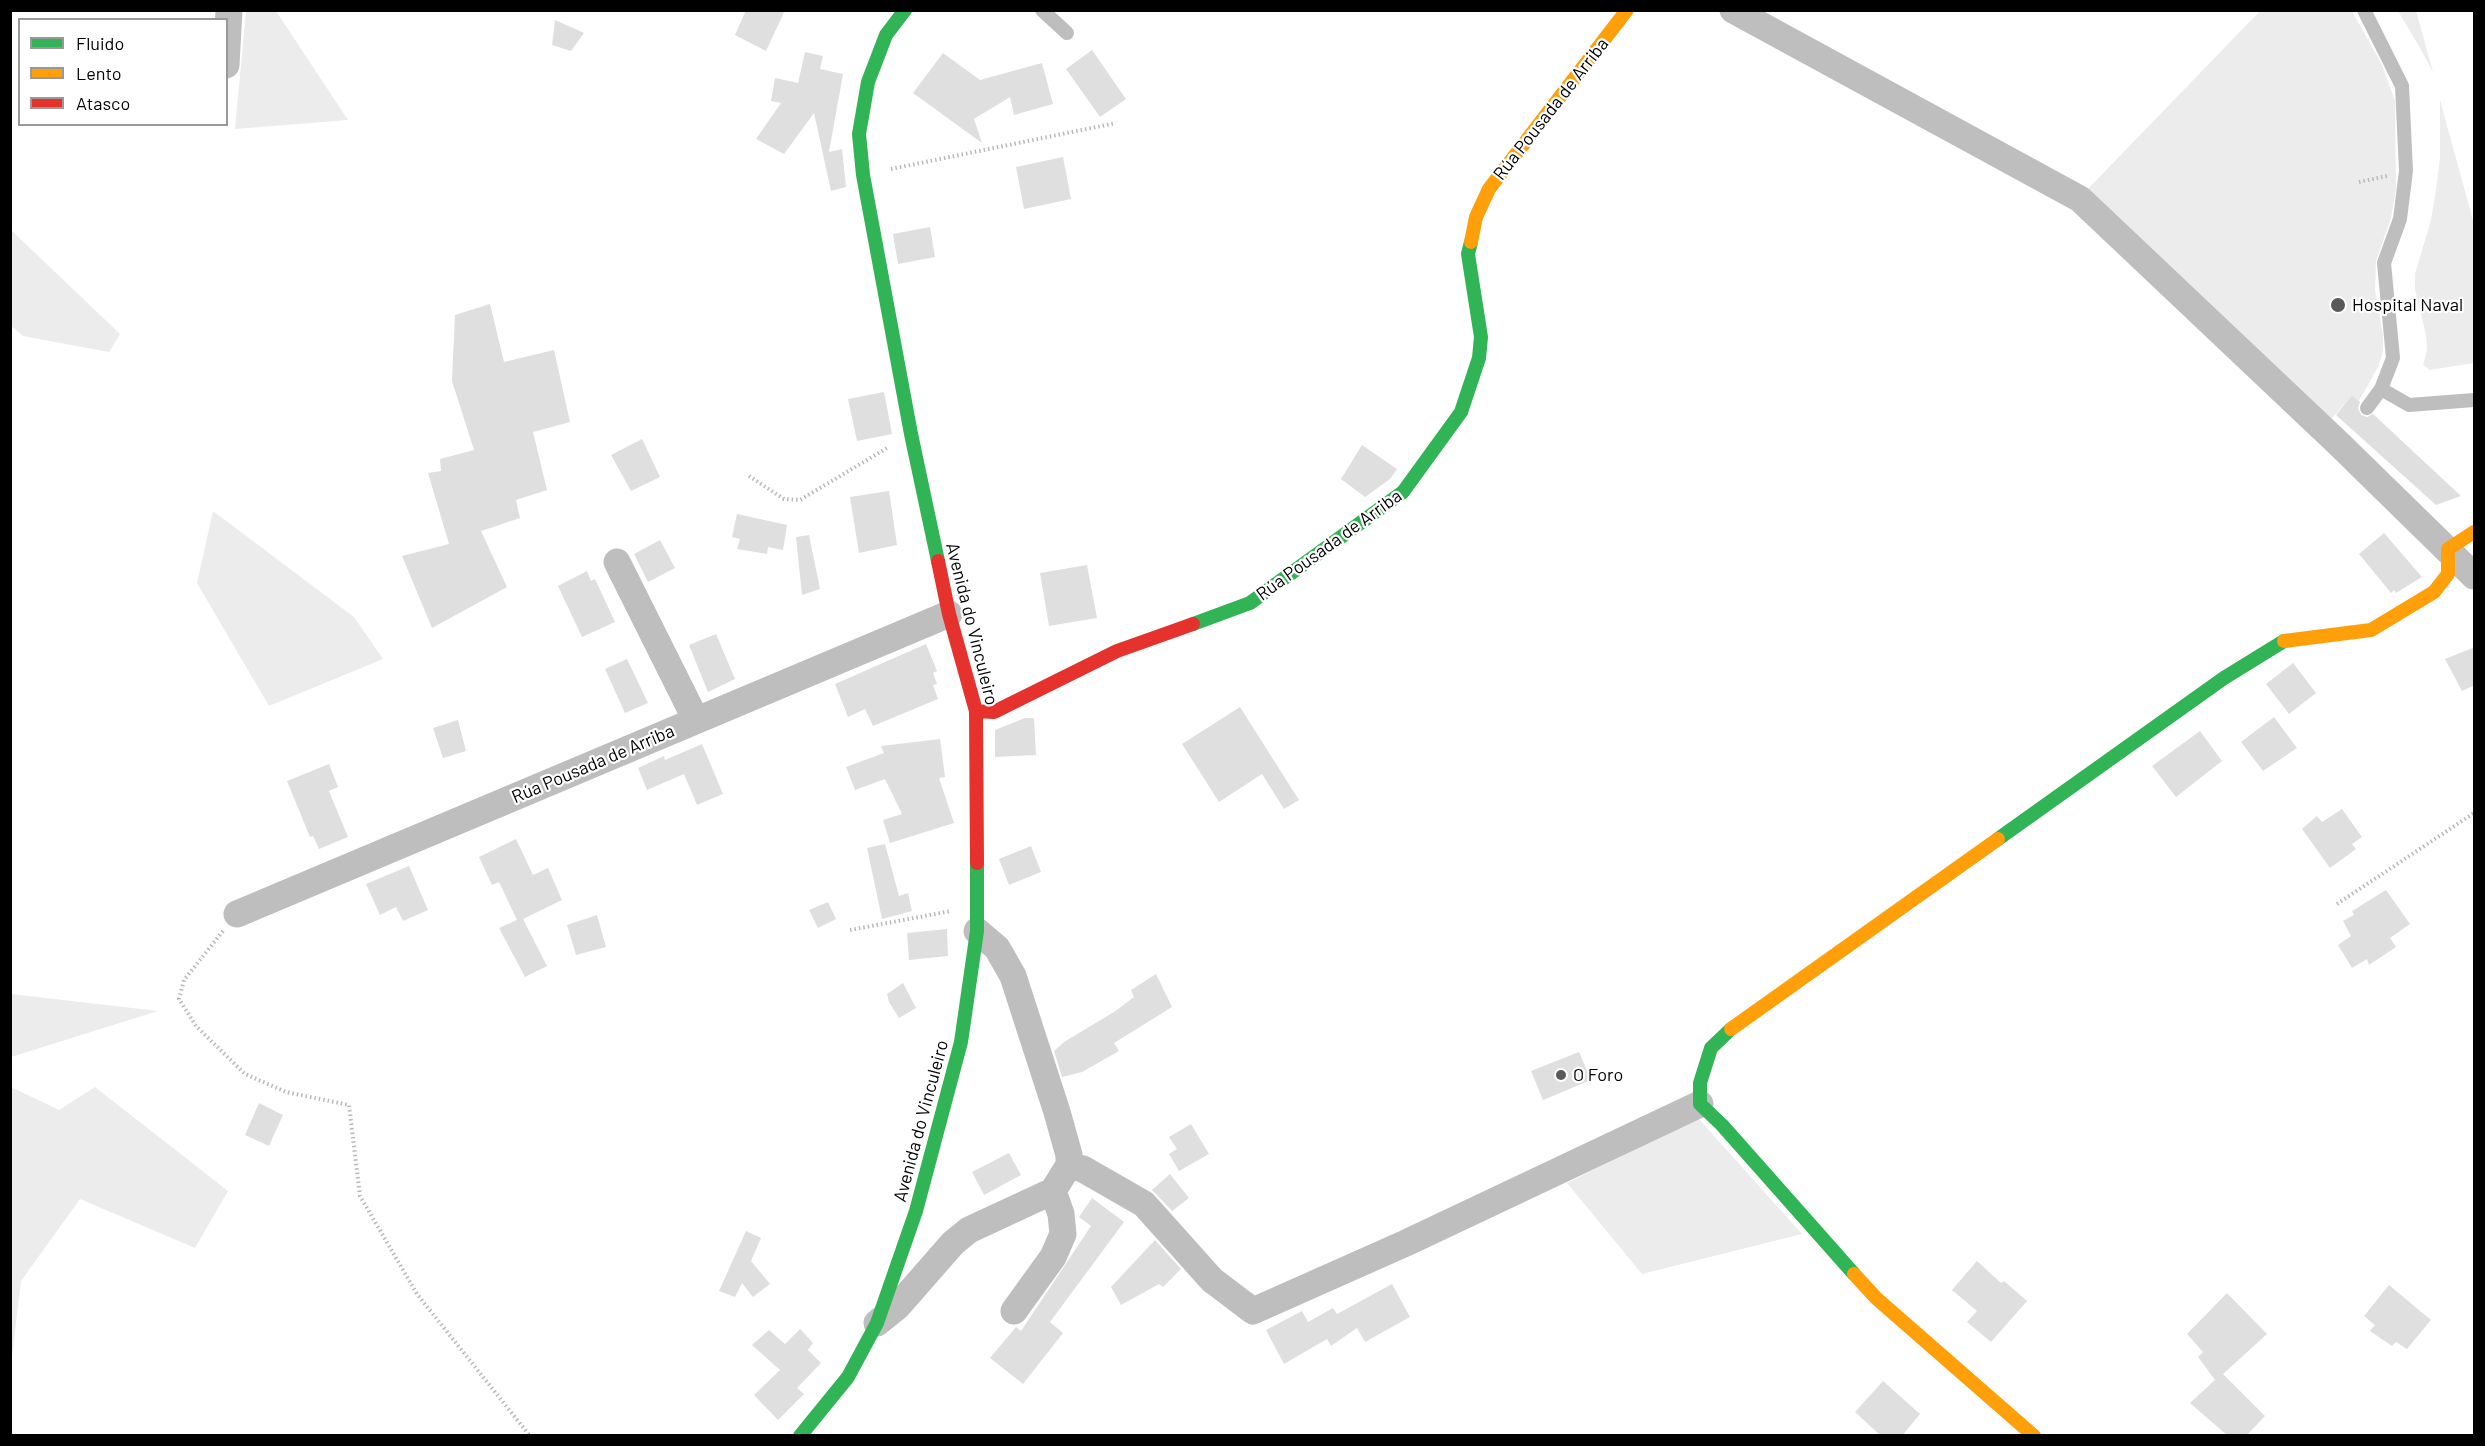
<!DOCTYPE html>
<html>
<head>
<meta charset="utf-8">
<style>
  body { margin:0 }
  #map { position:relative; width:2485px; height:1446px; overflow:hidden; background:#fff; font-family:Barlow,sans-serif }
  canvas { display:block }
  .frame { position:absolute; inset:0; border:12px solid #000; pointer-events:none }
  .legend { position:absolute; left:18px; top:18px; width:210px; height:108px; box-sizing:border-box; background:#fff; border:2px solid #999; margin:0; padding:8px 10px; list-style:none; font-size:18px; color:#000 }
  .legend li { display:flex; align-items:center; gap:12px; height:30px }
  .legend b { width:30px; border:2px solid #999 }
</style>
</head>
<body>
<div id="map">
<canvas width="2485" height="1446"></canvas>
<div class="frame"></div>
<ul class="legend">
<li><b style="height:8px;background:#30b455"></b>Fluido</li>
<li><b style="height:8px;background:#ff9f0a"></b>Lento</li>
<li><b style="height:8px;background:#e5322d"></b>Atasco</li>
</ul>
</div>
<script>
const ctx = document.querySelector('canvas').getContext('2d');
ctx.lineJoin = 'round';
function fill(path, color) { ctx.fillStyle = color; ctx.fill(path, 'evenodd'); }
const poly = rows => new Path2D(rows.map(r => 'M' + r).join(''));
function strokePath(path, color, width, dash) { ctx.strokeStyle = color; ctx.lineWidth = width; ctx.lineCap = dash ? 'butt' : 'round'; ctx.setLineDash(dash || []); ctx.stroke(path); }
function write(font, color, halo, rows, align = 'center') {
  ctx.font = font + ' Barlow,sans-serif'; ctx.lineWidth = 4.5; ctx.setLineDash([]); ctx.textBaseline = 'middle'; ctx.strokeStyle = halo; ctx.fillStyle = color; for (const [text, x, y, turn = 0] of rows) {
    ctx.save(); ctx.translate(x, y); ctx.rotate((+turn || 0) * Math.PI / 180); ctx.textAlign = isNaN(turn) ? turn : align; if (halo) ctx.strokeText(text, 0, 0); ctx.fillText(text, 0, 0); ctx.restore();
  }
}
fill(poly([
  [246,11,276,11,348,120,235,129],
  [2260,11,2352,11,2382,65,2395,101,2396,190,2391,218,2376,261,2375,290,2383,335,2383,351,2379,365,2359,401,2352,395,2328,423,2083,194],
  [2398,11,2416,11,2433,72,2420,48],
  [2440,100,2474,224,2474,363,2430,370,2423,365,2427,351,2426,335,2415,289,2415,274,2431,220,2436,190,2440,158],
  [11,230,120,334,109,352,23,336,11,326],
  [213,511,354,617,383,659,269,706,197,583],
  [11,994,158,1011,11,1057],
  [11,1087,59,1110,95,1087,228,1191,195,1248,80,1199,21,1281,11,1365],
  [1698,1118,1802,1234,1642,1274,1567,1183]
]), '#ececec');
fill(poly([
  [746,10,785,10,766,51,735,35],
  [555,20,584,33,571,51,552,45],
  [1092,50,1126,99,1100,117,1066,69],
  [805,52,823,56,820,69,843,74,829,152,842,149,846,187,831,191,814,113,784,154,756,139,781,103,771,101,775,78,798,83],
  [943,53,980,80,1042,63,1053,104,1014,115,1010,97,974,119,982,143,913,93],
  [1063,157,1071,199,1024,209,1016,167],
  [930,227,935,257,898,264,893,234],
  [490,304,504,362,554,350,570,422,533,432,547,490,516,500,520,518,481,531,507,587,432,628,402,556,449,544,428,473,441,471,440,459,474,450,452,381,455,315],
  [884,392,892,434,857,441,848,399],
  [2352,395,2360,402,2358,408,2361,415,2367,417,2373,414,2461,496,2436,505,2336,415],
  [642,439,660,477,631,491,611,455],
  [1362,445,1397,469,1390,479,1365,497,1341,479],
  [889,491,897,545,859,553,850,497],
  [737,514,787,525,783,550,768,547,767,554,737,549,740,539,732,537],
  [2384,533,2422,577,2396,593,2394,590,2391,593,2359,554],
  [809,535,820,589,802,595,796,537],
  [660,540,675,568,648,582,634,554],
  [1087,565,1097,618,1049,626,1040,573],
  [587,571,591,581,595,579,615,622,582,637,558,586],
  [716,634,735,679,708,692,689,645],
  [926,644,937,671,933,673,937,684,933,685,938,699,873,726,865,709,848,717,835,684],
  [2475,647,2475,685,2462,691,2445,659],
  [627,659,648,703,625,713,605,669],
  [2293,663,2316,693,2289,714,2266,684],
  [1240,707,1299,800,1284,809,1262,774,1219,802,1182,744],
  [2274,717,2297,748,2263,771,2241,742],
  [1025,718,1034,718,1036,755,995,757,995,730],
  [458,720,466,751,443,758,433,728],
  [2200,731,2222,761,2176,797,2152,766],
  [940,739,945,777,939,778,954,823,890,843,883,820,902,814,885,779,855,790,846,767,884,753,881,746],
  [702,744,723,794,697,805,684,774,647,790,638,768,664,756,665,760],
  [329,764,338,787,329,791,348,837,319,849,313,836,310,837,287,781],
  [2342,809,2362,837,2352,844,2356,849,2330,868,2302,829,2317,816,2322,822],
  [516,839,533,875,548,868,562,900,523,919,547,966,525,977,499,928,517,920,499,882,492,885,479,857],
  [885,844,899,896,908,893,912,911,882,919,867,848],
  [1031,846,1041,872,1009,885,999,859],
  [409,866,428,910,403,921,396,907,380,915,366,884],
  [2386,890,2410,924,2390,938,2396,947,2369,965,2367,959,2352,968,2338,945,2351,936,2343,921,2354,915,2352,911],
  [828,902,836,919,818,928,809,910],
  [597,915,606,947,576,955,567,925],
  [947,929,948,956,909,960,907,933],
  [1156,974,1172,1007,1114,1043,1119,1051,1082,1072,1062,1077,1054,1051,1064,1042,1114,1012,1134,997,1131,990],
  [903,983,916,1008,899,1018,889,1002,887,994],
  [1579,1052,1591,1080,1543,1100,1531,1071],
  [259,1103,283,1115,269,1146,245,1135],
  [1191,1124,1209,1154,1179,1171,1169,1154,1177,1149,1169,1137],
  [1009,1153,1021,1175,984,1195,972,1172],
  [1170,1174,1189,1198,1172,1211,1152,1190],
  [1092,1198,1124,1222,1050,1322,1063,1333,1023,1384,990,1358,1016,1327,1021,1331,1091,1226,1079,1217],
  [746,1231,761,1238,751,1261,770,1284,753,1297,742,1283,735,1297,719,1291],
  [1155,1240,1181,1269,1163,1287,1159,1284,1121,1305,1111,1287],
  [1977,1261,2001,1283,2004,1281,2027,1301,1991,1342,1967,1322,1977,1311,1952,1290],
  [1392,1284,1410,1317,1365,1342,1357,1328,1331,1346,1327,1339,1284,1364,1266,1330,1302,1311,1308,1322,1333,1308,1337,1314],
  [2389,1285,2431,1320,2407,1349,2396,1342,2392,1346,2370,1331,2375,1325,2364,1316],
  [2227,1293,2267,1334,2223,1374,2265,1416,2246,1436,2228,1436,2190,1403,2215,1380,2198,1357,2203,1352,2187,1334],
  [800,1329,813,1343,808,1350,821,1363,797,1388,804,1394,778,1420,754,1395,780,1370,752,1345,769,1330,785,1344],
  [1883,1381,1920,1414,1902,1436,1881,1436,1855,1412]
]), '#dfdfdf');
strokePath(poly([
  [891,169,1116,123],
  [2359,182,2387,176],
  [749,476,784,499,800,500,887,448],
  [2337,904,2474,813],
  [850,930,951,911],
  [223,931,184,980,179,999,196,1026,245,1074,286,1092,349,1105,360,1196,417,1294,530,1436]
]), '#b9b9b9', 4, [1.5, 3]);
strokePath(poly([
  [1042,10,1067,33],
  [2364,10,2402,86,2406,171,2400,219,2384,263,2393,358,2381,389,2367,408],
  [2381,389,2409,405,2474,400]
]), '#bebebe', 14);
strokePath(poly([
  [1733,10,2080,199,2339,444,2474,576],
  [226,65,229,10],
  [617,562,696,720],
  [237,914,949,614],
  [1069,1165,1083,1169,1144,1204,1212,1280,1253,1311,1406,1243,1700,1104],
  [1014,1311,1053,1257,1063,1234,1061,1214,1053,1191],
  [877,1323,897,1307,953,1243,969,1230,1053,1191,1069,1165,1069,1155,1057,1112,1013,976,997,948,977,931]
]), '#bebebe', 27);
strokePath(poly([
  [905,10,886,35,868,82,859,134,863,175,911,434,938,561],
  [1193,624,1250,603,1403,492,1461,412,1479,358,1481,337,1468,254,1471,242],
  [1998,839,2224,678,2284,641],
  [1731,1029,1711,1048,1700,1083,1700,1104,1722,1125,1854,1274],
  [800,1436,848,1377,877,1323,916,1211,961,1042,977,931,977,863]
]), '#30b455', 14);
strokePath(poly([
  [1471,242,1476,217,1489,189,1627,10],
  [2284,641,2371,630,2434,592,2448,574,2448,549,2474,532],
  [1731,1029,1998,839],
  [1854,1274,1876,1298,2034,1436]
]), '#ff9f0a', 14);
strokePath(poly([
  [938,561,949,614,976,711,977,863],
  [976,711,994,712,1117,651,1193,624]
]), '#e5322d', 14);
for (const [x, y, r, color] of [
  [2338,305,8,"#595959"],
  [1561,1075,6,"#595959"]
]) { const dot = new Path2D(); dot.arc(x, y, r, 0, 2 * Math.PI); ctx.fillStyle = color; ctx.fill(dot); strokePath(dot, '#fff', 2); }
write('18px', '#000', '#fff', [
  ["Rúa Pousada de Arriba",1551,109,-52],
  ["Rúa Pousada de Arriba",1329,545,-36],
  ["Avenida do Vinculeiro",972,624,76],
  ["Rúa Pousada de Arriba",593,764,-23],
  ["Avenida do Vinculeiro",921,1121,-75]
]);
write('18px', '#000', '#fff', [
  ["Hospital Naval",2352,305],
  ["O Foro",1573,1075]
], 'left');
</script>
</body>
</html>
